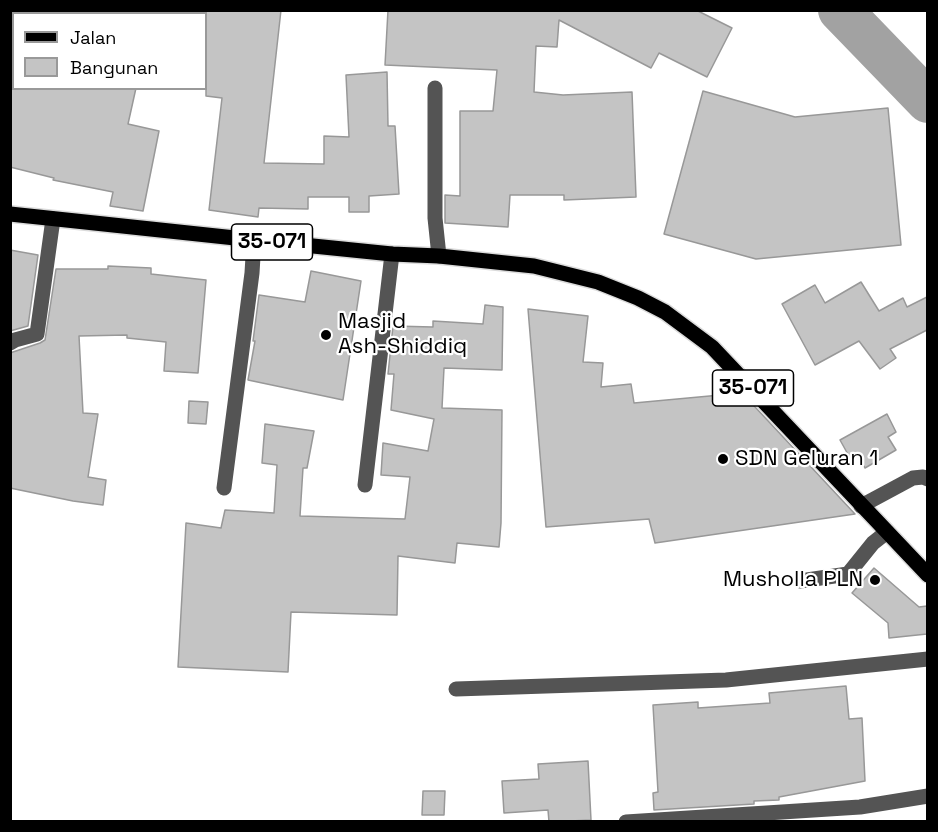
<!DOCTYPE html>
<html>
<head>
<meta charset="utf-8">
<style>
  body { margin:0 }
  #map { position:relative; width:938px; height:832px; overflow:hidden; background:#fff; font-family:"Space Grotesk",sans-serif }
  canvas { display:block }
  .frame { position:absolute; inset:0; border:12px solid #000; pointer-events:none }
  .legend { position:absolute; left:12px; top:12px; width:195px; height:78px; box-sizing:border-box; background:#fff; border:2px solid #999; margin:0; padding:8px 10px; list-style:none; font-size:18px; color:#000 }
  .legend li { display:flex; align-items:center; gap:12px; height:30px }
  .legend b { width:30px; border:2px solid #999 }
</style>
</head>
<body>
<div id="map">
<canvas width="938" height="832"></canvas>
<div class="frame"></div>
<ul class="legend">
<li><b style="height:8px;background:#000"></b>Jalan</li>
<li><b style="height:16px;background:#c4c4c4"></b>Bangunan</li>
</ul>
</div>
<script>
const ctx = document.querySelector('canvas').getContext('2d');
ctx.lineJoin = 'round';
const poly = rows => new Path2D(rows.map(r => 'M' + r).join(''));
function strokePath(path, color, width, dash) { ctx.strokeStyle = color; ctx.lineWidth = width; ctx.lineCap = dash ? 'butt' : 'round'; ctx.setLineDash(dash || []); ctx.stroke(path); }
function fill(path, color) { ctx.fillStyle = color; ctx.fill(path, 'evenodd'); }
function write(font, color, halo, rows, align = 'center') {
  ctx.font = font + ' "Space Grotesk",sans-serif'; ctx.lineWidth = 4.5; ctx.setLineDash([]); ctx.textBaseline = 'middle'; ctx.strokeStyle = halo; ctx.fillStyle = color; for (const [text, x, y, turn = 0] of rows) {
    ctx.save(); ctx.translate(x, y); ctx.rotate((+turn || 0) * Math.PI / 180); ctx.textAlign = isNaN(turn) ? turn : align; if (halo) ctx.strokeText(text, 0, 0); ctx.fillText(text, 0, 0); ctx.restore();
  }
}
strokePath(poly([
  [840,10,928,101]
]), '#a2a2a2', 44);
const building = poly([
  [206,10,281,10,264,163,324,164,324,136,349,137,346,75,387,72,388,126,395,126,399,194,369,196,369,212,349,212,349,197,308,197,308,209,259,208,258,217,209,210,222,98,206,96,206,10],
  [388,10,696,10,732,28,707,77,659,53,651,68,559,20,557,47,536,46,534,92,563,95,632,92,636,197,564,200,564,195,510,195,508,227,445,223,445,195,460,196,460,111,493,111,497,70,385,65,388,10],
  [10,88,136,88,128,124,159,131,143,211,110,206,113,192,53,180,54,178,10,167,10,88],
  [703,91,795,117,888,108,901,245,756,259,664,234,703,91],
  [10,250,38,255,28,326,10,331,10,250],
  [108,266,151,268,151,274,206,280,198,373,164,371,166,342,127,338,127,335,79,336,83,413,98,414,88,477,106,480,103,505,73,501,10,488,10,353,40,343,45,340,56,269,108,269,108,266],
  [311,271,361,281,343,400,248,380,255,341,253,341,259,295,305,302,311,271],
  [861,282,879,311,903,298,907,307,927,297,927,330,890,349,896,358,880,369,859,341,815,365,782,304,815,285,825,303,861,282],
  [485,305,503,307,502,370,444,368,442,408,502,410,501,523,499,547,457,543,455,563,398,556,397,615,291,612,288,672,178,667,186,523,221,528,225,510,274,513,277,465,262,463,265,424,314,431,307,468,303,468,300,516,405,519,410,477,381,475,383,443,428,451,434,419,391,410,394,374,388,374,393,326,433,327,433,321,483,324,485,305],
  [528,309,588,316,583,362,603,363,601,387,631,384,634,403,742,393,855,514,655,543,649,519,546,527,528,309],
  [189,401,208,402,206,424,188,423,189,401],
  [887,414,896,432,888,437,896,450,865,468,857,454,850,458,840,440,887,414],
  [874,568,919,607,927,606,927,634,889,638,888,623,852,593,874,568],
  [846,686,849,719,862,718,865,781,779,797,779,800,754,801,754,804,654,810,653,793,658,792,653,705,698,702,698,708,770,703,769,693,846,686],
  [588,761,591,820,549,822,548,810,504,813,502,781,539,779,538,764,588,761],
  [423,791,445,791,444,815,422,815,423,791]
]);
fill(building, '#c4c4c4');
strokePath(building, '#989898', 1.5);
const major = poly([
  [10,214,254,240,392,254,439,256,534,266,598,282,638,298,665,312,712,347,928,575]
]);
strokePath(major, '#dbdbdb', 18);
strokePath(poly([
  [435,88,435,218,439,256],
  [10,343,15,340,37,334,53,219],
  [365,485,392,254],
  [224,488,252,273,254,240],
  [861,506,913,478,923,477,928,479],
  [800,581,848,574,873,543,887,532],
  [456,689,726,680,928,659],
  [626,822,860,807,928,796]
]), '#545454', 15);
strokePath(major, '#000', 15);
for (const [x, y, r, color] of [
  [326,335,6,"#000"],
  [723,459,6,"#000"],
  [875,580,6,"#000"]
]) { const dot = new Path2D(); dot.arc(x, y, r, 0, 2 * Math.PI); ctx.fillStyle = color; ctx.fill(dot); strokePath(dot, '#fff', 2); }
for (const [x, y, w] of [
  [272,242,81],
  [753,388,81]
]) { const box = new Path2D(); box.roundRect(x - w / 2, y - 18, w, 36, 4.5); ctx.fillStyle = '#fff'; ctx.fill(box); strokePath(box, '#000', 1.5); }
write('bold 21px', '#000', null, [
  ["35-071",272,242],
  ["35-071",753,388]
]);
write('22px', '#000', '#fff', [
  ["Masjid",338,322],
  ["Ash-Shiddiq",338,347],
  ["SDN Geluran 1",735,459],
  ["Musholla PLN",863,580,"right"]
], 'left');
</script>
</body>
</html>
